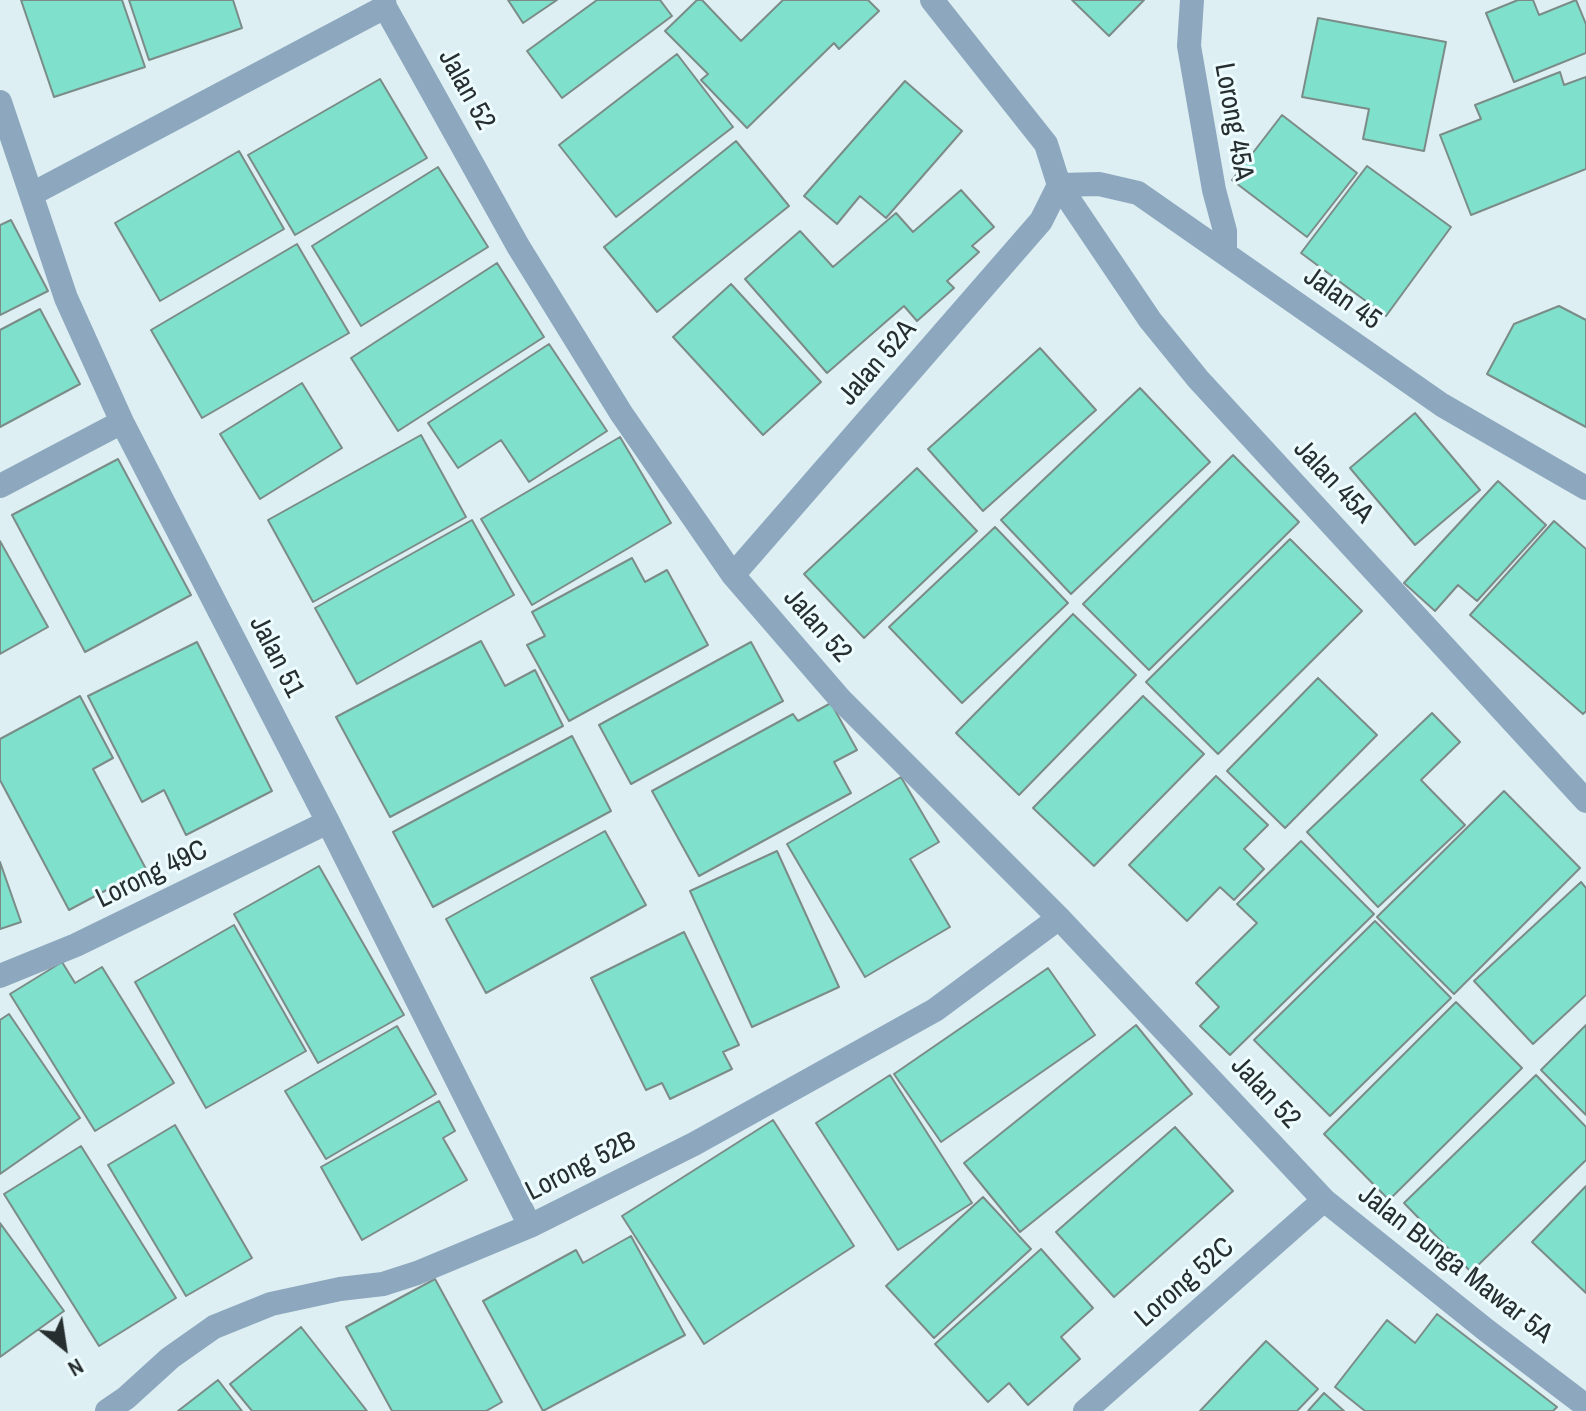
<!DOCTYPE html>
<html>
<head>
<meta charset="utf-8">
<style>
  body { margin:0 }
  #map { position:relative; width:1586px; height:1411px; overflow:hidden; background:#ddeff3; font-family:"Archivo Narrow",sans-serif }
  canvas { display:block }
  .north { position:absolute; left:24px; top:1307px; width:80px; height:80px; -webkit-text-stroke:6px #edfcff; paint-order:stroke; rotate:150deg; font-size:22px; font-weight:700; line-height:32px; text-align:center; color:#272e2f }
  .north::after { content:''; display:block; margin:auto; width:28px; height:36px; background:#272e2f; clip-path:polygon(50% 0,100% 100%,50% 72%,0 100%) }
</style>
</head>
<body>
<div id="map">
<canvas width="1586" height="1411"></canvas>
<div class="north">N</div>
</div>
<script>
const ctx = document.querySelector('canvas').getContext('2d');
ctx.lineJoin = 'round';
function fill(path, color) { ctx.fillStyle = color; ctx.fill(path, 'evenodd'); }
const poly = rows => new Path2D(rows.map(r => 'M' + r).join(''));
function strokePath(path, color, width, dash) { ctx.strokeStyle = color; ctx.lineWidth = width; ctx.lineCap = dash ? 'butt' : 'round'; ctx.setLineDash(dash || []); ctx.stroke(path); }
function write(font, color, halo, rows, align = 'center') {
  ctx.font = font + ' "Archivo Narrow",sans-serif'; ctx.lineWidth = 6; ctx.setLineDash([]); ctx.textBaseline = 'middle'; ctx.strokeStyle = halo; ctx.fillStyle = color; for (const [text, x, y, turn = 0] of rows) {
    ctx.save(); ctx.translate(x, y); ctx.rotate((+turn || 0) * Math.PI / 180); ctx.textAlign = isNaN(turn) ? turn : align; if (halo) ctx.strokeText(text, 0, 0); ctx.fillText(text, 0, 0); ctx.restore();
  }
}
const building = poly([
  [21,0,122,0,145,67,54,97,21,0],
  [129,0,233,0,242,28,149,60,129,0],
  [508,0,557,0,523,23,508,0],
  [597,0,660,0,672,16,562,98,527,51,597,0],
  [697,0,702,0,741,41,783,0,868,0,879,11,839,49,834,43,747,128,701,80,708,74,665,31,697,0],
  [1072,0,1144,0,1109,36,1072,0],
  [1518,0,1533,0,1539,15,1576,0,1586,24,1586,53,1514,82,1486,13,1518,0],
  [1318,18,1446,42,1424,151,1363,139,1369,109,1302,97,1318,18],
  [677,54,733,127,616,217,559,145,677,54],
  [1560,72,1564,85,1586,77,1586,169,1471,215,1440,135,1481,119,1475,105,1560,72],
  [380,79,427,158,295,235,248,155,380,79],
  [905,81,962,131,886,218,860,196,837,224,804,196,905,81],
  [1282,115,1357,173,1307,237,1232,180,1282,115],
  [736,141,789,206,657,312,604,247,736,141],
  [239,151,284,229,160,301,115,223,239,151],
  [1367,166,1451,227,1386,316,1301,253,1367,166],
  [438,167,488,247,361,326,312,246,438,167],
  [961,190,994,227,972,246,979,252,947,281,954,288,917,321,904,306,827,373,745,279,800,231,833,267,896,213,913,232,961,190],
  [11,220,48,291,0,315,0,225,11,220],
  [297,244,349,333,202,418,151,330,297,244],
  [497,263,544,337,398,431,351,358,497,263],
  [731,284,821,382,763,435,673,337,731,284],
  [1559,306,1586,320,1586,427,1487,374,1514,324,1559,306],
  [40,309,80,384,0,427,0,330,40,309],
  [549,344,607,431,529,482,501,440,458,468,428,423,549,344],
  [1040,348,1096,410,983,511,928,449,1040,348],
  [302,383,342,448,260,499,220,434,302,383],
  [1140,388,1210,462,1071,594,1001,520,1140,388],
  [1415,413,1480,490,1415,545,1350,468,1415,413],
  [421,435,466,517,313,602,268,520,421,435],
  [620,437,671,523,532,605,481,519,620,437],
  [1233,455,1299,522,1149,670,1083,604,1233,455],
  [118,459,191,595,85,652,12,515,118,459],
  [917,468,977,531,864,638,804,574,917,468],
  [1498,481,1546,525,1477,601,1458,585,1435,611,1404,583,1498,481],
  [472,520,514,595,357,684,315,608,472,520],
  [1554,521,1586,549,1586,711,1583,714,1470,615,1554,521],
  [995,527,1068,603,962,703,889,627,995,527],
  [1290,539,1362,611,1218,754,1146,682,1290,539],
  [0,541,48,627,0,654,0,541],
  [632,558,645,582,667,570,708,645,569,721,527,645,545,636,532,612,632,558],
  [1073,614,1136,675,1019,795,956,733,1073,614],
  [481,641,505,686,535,670,563,726,390,817,336,717,481,641],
  [197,642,272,791,186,835,164,790,142,802,88,696,197,642],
  [751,642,783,701,631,784,599,725,751,642],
  [1318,678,1377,735,1285,828,1227,771,1318,678],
  [80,696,113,758,93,769,146,869,69,910,0,780,0,739,80,696],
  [1143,696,1204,754,1094,866,1033,808,1143,696],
  [831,703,857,750,834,762,851,793,699,876,652,791,793,714,798,721,831,703],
  [1432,713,1460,742,1421,780,1465,825,1378,907,1307,832,1432,713],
  [572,736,611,811,433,907,393,832,572,736],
  [1216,776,1268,825,1244,849,1264,869,1234,900,1220,887,1187,921,1129,865,1216,776],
  [901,777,939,842,910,859,950,927,865,977,787,844,901,777],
  [1504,791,1580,868,1454,994,1377,917,1504,791],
  [605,831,646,905,486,993,446,919,605,831],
  [1301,841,1374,914,1230,1055,1200,1026,1219,1007,1196,983,1257,923,1237,904,1301,841],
  [777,851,839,987,752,1027,690,891,777,851],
  [0,862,21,922,0,929,0,862],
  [319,866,404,1015,318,1063,234,914,319,866],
  [1581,882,1586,888,1586,995,1533,1044,1474,981,1581,882],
  [1375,921,1451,998,1330,1116,1254,1040,1375,921],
  [234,925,306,1051,206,1108,135,982,234,925],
  [684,932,739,1045,723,1052,732,1069,670,1099,662,1083,646,1090,591,978,684,932],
  [62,962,75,983,102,967,174,1083,95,1131,10,994,62,962],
  [1048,968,1095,1035,941,1142,894,1074,1048,968],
  [1456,1002,1522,1068,1389,1200,1324,1134,1456,1002],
  [9,1014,80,1118,0,1174,0,1020,9,1014],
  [1136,1025,1192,1094,1020,1232,964,1163,1136,1025],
  [1586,1025,1586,1115,1541,1070,1586,1025],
  [397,1026,436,1094,326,1159,285,1091,397,1026],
  [890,1075,972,1203,898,1250,816,1123,890,1075],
  [1536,1075,1586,1127,1586,1160,1471,1272,1404,1203,1536,1075],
  [439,1101,455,1131,443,1138,467,1180,362,1240,321,1167,439,1101],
  [773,1120,854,1246,704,1344,622,1216,773,1120],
  [175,1125,252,1258,186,1296,108,1165,175,1125],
  [1175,1127,1233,1191,1114,1297,1056,1232,1175,1127],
  [81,1146,176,1298,99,1346,4,1194,81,1146],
  [1586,1186,1586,1293,1532,1242,1586,1186],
  [983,1197,1031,1249,934,1338,886,1286,983,1197],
  [0,1223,64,1311,0,1357,0,1223],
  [631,1236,685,1335,543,1411,483,1301,576,1250,583,1263,631,1236],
  [1041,1249,1093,1308,1061,1337,1080,1359,1028,1405,1009,1383,988,1402,935,1344,1041,1249],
  [435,1279,502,1402,486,1411,392,1411,346,1327,435,1279],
  [1437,1314,1557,1407,1553,1411,1365,1411,1335,1387,1387,1320,1415,1343,1437,1314],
  [301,1327,367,1411,252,1411,230,1384,301,1327],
  [1266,1341,1318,1389,1297,1411,1200,1411,1266,1341],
  [218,1380,242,1411,178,1411,218,1380],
  [1324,1393,1344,1411,1308,1411,1324,1393]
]);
fill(building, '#7fe0cc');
strokePath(building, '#7b8c88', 2);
strokePath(poly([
  [384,0,385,7,518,246,621,413,733,575,841,700,1059,918,1324,1200,1486,1330,1586,1406],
  [932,0,1046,144,1059,185,1150,320,1198,379,1586,801],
  [1192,0,1189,46,1214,190,1225,231,1225,253],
  [0,102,66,298,122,422,328,822,530,1226],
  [1059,185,1099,184,1138,193,1442,405,1586,488],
  [32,194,385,7],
  [0,486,122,422],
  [733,575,1041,221,1059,185],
  [0,976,76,945,328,822],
  [107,1411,126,1398,170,1358,214,1327,271,1304,340,1289,383,1284,417,1273,530,1226,694,1144,935,1010,1059,918],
  [1085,1411,1324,1200]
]), '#8da8be', 24);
write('28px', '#272e2f', '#edfcff', [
  ["Jalan 52",466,90,61],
  ["Lorong 45A",1233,122,80],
  ["Jalan 45",1342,299,35],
  ["Jalan 52A",878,363,-49],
  ["Jalan 45A",1333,482,47],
  ["Jalan 52",817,626,49],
  ["Jalan 51",276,657,63],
  ["Lorong 49C",152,875,-26],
  ["Jalan 52",1265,1093,47],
  ["Lorong 52B",581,1167,-27],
  ["Jalan Bunga Mawar 5A",1455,1265,38],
  ["Lorong 52C",1185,1283,-41]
]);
</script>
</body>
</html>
